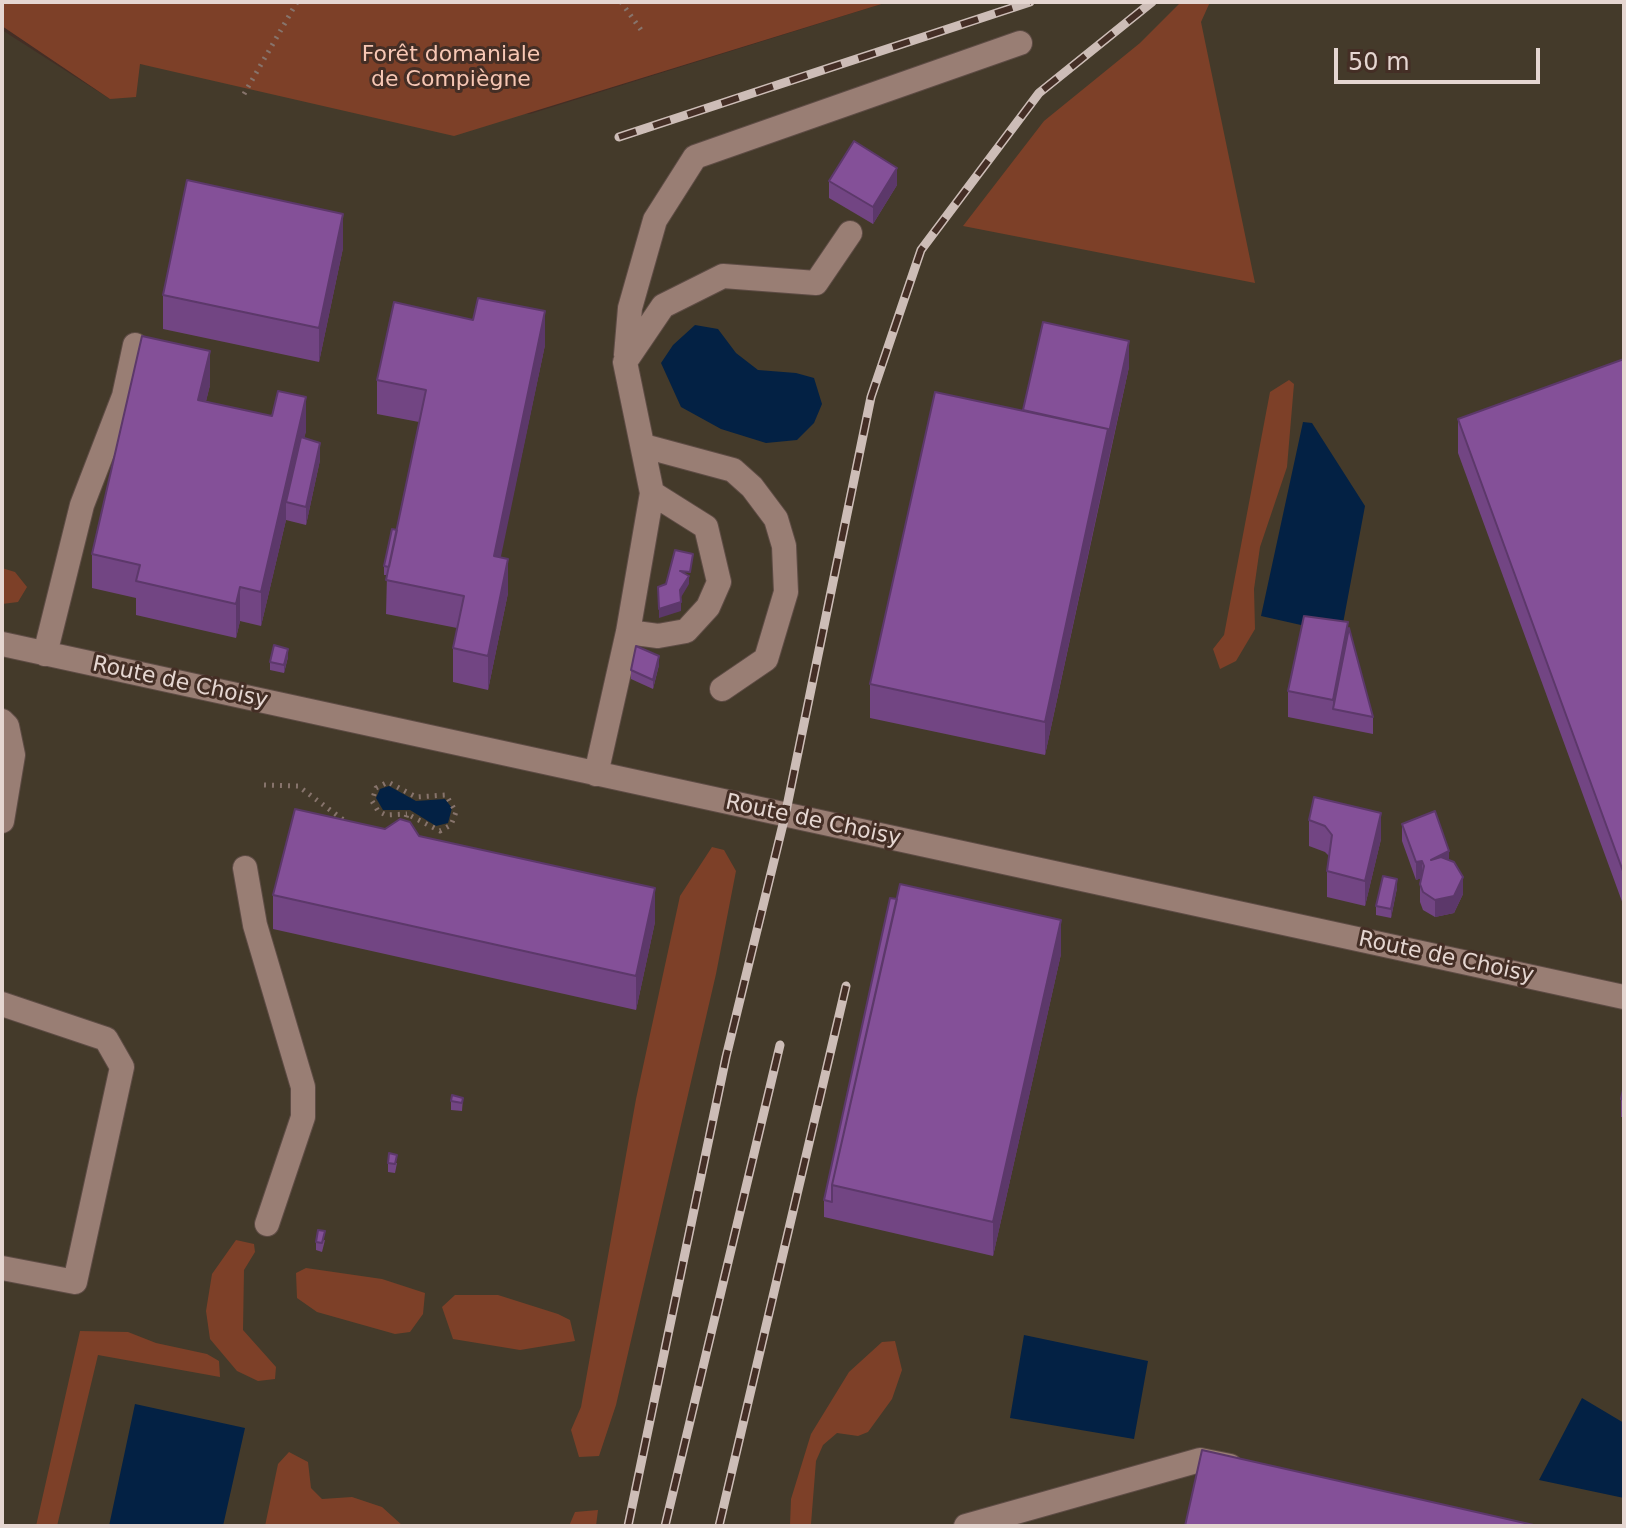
<!DOCTYPE html>
<html>
<head>
<meta charset="utf-8">
<style>
  body { margin:0 }
  #map { position:relative; width:1626px; height:1528px; overflow:hidden; background:#442e25; font-family:"DejaVu Sans",sans-serif }
  canvas { display:block }
  .frame { position:absolute; inset:0; border:4px solid #e5d6d1; pointer-events:none }
  .scale { position:absolute; left:1334px; top:48px; width:206px; height:36px; box-sizing:border-box; border:4px solid #e5d6d1; border-top:0; padding-left:10px; font-size:24px; line-height:28px; white-space:nowrap; color:#e5d6d1; -webkit-text-stroke:6px #442e25; paint-order:stroke }
</style>
</head>
<body>
<div id="map">
<canvas width="1626" height="1528"></canvas>
<div class="frame"></div>
<div class="scale">50 m</div>
</div>
<script>
const ctx = document.querySelector('canvas').getContext('2d');
ctx.lineJoin = 'round';
function fill(path, color) { ctx.fillStyle = color; ctx.fill(path, 'evenodd'); }
const poly = rows => new Path2D(rows.map(r => 'M' + r).join(''));
function strokePath(path, color, width, dash) { ctx.strokeStyle = color; ctx.lineWidth = width; ctx.lineCap = dash ? 'butt' : 'round'; ctx.setLineDash(dash || []); ctx.stroke(path); }
function write(font, color, halo, rows, align = 'center') {
  ctx.font = font + ' "DejaVu Sans",sans-serif'; ctx.lineWidth = 6; ctx.setLineDash([]); ctx.textBaseline = 'middle'; ctx.strokeStyle = halo; ctx.fillStyle = color; for (const [text, x, y, turn = 0] of rows) {
    ctx.save(); ctx.translate(x, y); ctx.rotate((+turn || 0) * Math.PI / 180); ctx.textAlign = isNaN(turn) ? turn : align; if (halo) ctx.strokeText(text, 0, 0); ctx.fillText(text, 0, 0); ctx.restore();
  }
}
fill(poly([
  [888,2,1624,2,1624,1526,2,1526,2,30,110,99,139,64,530,114]
]), '#443a2a');
fill(poly([
  [2,2,888,2,454,136,140,64,136,97,110,99,2,26],
  [1181,2,1210,2,1201,22,1255,283,963,226,1044,121,1140,43],
  [1289,380,1294,384,1287,467,1260,547,1254,589,1255,629,1236,661,1220,669,1213,649,1224,635,1270,392],
  [2,568,15,572,27,587,18,602,2,604],
  [712,847,724,850,736,871,716,974,616,1405,599,1456,579,1457,571,1430,581,1407,636,1099,680,896],
  [236,1240,254,1244,255,1252,244,1270,243,1330,276,1367,275,1379,258,1381,237,1371,210,1339,206,1311,212,1274],
  [306,1268,382,1279,425,1293,423,1314,410,1332,395,1334,317,1312,297,1298,296,1273],
  [455,1295,498,1295,558,1314,570,1320,575,1341,520,1350,453,1339,442,1307],
  [80,1331,128,1332,156,1343,207,1354,219,1361,220,1377,98,1355,57,1526,36,1526],
  [895,1341,902,1370,892,1399,868,1432,858,1436,837,1433,823,1445,816,1461,811,1524,790,1525,791,1499,811,1434,849,1372,882,1342],
  [289,1452,308,1462,311,1488,322,1499,352,1497,382,1507,403,1526,265,1526,278,1464],
  [598,1510,596,1526,569,1526,575,1512]
]), '#7d4028');
fill(poly([
  [695,325,718,329,736,353,758,370,796,373,814,378,822,404,814,423,797,440,766,443,721,429,681,407,661,363,673,345],
  [1303,422,1312,423,1365,506,1341,634,1261,616],
  [389,786,416,801,445,799,452,808,448,823,436,826,410,810,383,810,376,798,380,789],
  [1024,1335,1148,1361,1134,1439,1010,1418],
  [1582,1398,1624,1423,1624,1498,1539,1480],
  [135,1404,245,1428,223,1526,109,1526]
]), '#032144');
const minor = poly([
  [626,355,630,308,655,220,695,157,1020,43],
  [644,446,733,470,752,487,776,519,784,546,786,592,766,659,722,689],
  [628,632,658,636,686,631,708,607,719,582,706,527,652,493],
  [2,644,1624,997],
  [45,654,82,505,124,396,135,345],
  [2,721,7,726,13,755,2,821],
  [596,774,628,632,652,493,625,362,663,306,723,276,816,283,850,233],
  [245,868,255,925,303,1087,303,1117,267,1224],
  [2,1004,106,1039,122,1067,75,1282,2,1268],
  [966,1526,1200,1460,1230,1466]
]);
strokePath(minor, '#5e4c45', 26);
strokePath(poly([
  [621,2,644,34],
  [244,94,297,2],
  [264,785,298,786,349,824],
  [404,825,407,814,440,831,451,825,456,812,446,795,416,797,388,782,376,788,372,801,378,811,386,815,407,814]
]), '#87746c', 5, [2, 6]);
strokePath(minor, '#997e74', 24);
const rail = poly([
  [619,137,1030,2],
  [628,1526,726,1057,785,816,871,397,921,250,1039,93,1152,2],
  [665,1526,780,1045],
  [719,1526,846,986]
]);
strokePath(rail, '#cdbdb7', 9);
strokePath(rail, '#442e25', 6, [18]);
fill(poly([
  [829,181,897,185,873,224,829,198],
  [343,248,319,362,163,329,163,295],
  [545,345,500,557,508,593,488,690,453,682,453,648,457,628,386,614,387,575,384,575,384,566,397,530,419,422,377,414,377,380],
  [1624,359,1624,907,1458,453,1458,419],
  [1129,367,1045,755,870,718,870,684,1023,411],
  [210,385,206,401,306,431,304,438,320,460,306,525,286,520,261,626,240,621,236,638,136,615,136,598,92,588,92,554],
  [1348,630,1373,717,1373,734,1288,717,1288,691],
  [288,657,284,673,270,670,270,662],
  [659,665,653,689,631,679,631,670],
  [1309,820,1381,839,1365,906,1327,897,1327,871,1329,856,1325,852,1309,846],
  [1402,824,1449,860,1463,894,1454,913,1435,917,1423,910,1420,902,1420,884,1421,878,1416,880,1402,841],
  [1397,888,1391,918,1376,915,1376,906],
  [273,895,655,922,636,1010,273,929],
  [890,898,1061,954,993,1256,824,1217,824,1200],
  [1624,1085,1624,1117,1621,1117,1621,1099],
  [463,1098,462,1111,451,1110,451,1101],
  [388,1163,397,1163,395,1173,388,1172],
  [325,1240,322,1252,316,1250,316,1242]
]), '#724583');
fill(poly([
  [897,168,897,185,873,224,873,207],
  [343,214,343,248,319,362,319,328],
  [545,311,545,345,494,590,494,556],
  [1129,341,1129,367,1108,462,1108,437],
  [210,351,210,385,198,434,198,400],
  [306,397,306,431,289,503,286,502,286,520,261,626,261,592],
  [1108,429,1108,462,1045,755,1045,722],
  [320,443,320,460,306,525,306,507],
  [508,559,508,593,488,690,488,656],
  [689,576,689,584,680,599,680,590],
  [240,587,240,621,236,638,236,604],
  [681,602,681,611,659,618,659,609],
  [1348,622,1348,647,1333,709,1333,700],
  [288,649,288,657,284,673,284,665],
  [659,656,659,665,653,689,653,680],
  [1381,813,1381,839,1365,906,1365,881],
  [1449,851,1449,868,1431,860],
  [1422,861,1422,878,1416,880,1416,862],
  [1463,877,1463,894,1454,913,1435,917,1435,900],
  [1397,879,1397,888,1391,918,1391,909],
  [655,888,655,922,636,1010,636,976],
  [1061,920,1061,954,993,1256,993,1222]
]), '#5c386a');
const building = poly([
  [854,141,897,168,873,207,829,181,854,141],
  [187,180,343,214,319,328,163,295,187,180],
  [478,298,545,311,494,556,508,559,488,656,453,648,464,596,386,580,426,390,377,380,394,302,473,320,478,298],
  [1043,322,1129,341,1108,437,1108,429,1023,410,1043,322],
  [142,336,210,351,198,400,272,416,278,391,306,397,261,592,240,587,236,604,136,581,140,565,92,554,142,336],
  [1624,359,1624,874,1458,419,1624,359],
  [935,392,1108,429,1045,722,870,684,935,392],
  [301,437,320,443,306,507,286,502,301,437],
  [392,529,397,530,389,567,384,566,392,529],
  [675,550,693,554,690,572,680,571,689,576,680,590,681,602,659,609,658,587,666,584,675,550],
  [1304,616,1348,622,1333,700,1288,691,1304,616],
  [1349,628,1373,717,1333,709,1349,628],
  [274,645,288,649,284,665,270,662,274,645],
  [636,646,659,656,653,680,631,670,636,646],
  [1314,797,1381,813,1365,881,1327,871,1332,835,1325,826,1309,820,1314,797],
  [295,809,385,829,400,819,410,822,419,836,655,888,636,976,273,895,295,809],
  [1435,811,1449,851,1431,860,1441,857,1454,862,1463,877,1454,896,1435,900,1423,892,1420,884,1424,866,1422,861,1416,862,1402,824,1435,811],
  [1383,876,1397,879,1391,909,1376,906,1383,876],
  [900,884,1061,920,993,1222,832,1185,900,884],
  [890,898,897,899,832,1185,832,1202,824,1200,890,898],
  [1624,1085,1624,1100,1621,1099,1624,1085],
  [452,1095,463,1098,462,1103,451,1101,452,1095],
  [389,1153,397,1155,395,1164,388,1163,389,1153],
  [318,1230,325,1231,322,1243,316,1242,318,1230],
  [1202,1450,1538,1526,1185,1526,1202,1450]
]);
fill(building, '#845098');
strokePath(building, '#5c386a', 2);
write('22px', '#f7c7b4', '#442e25', [
  ["Forêt domaniale",451,55],
  ["de Compiègne",451,80]
]);
write('22px', '#e5d6d1', '#442e25', [
  ["Route de Choisy",180,683,12],
  ["Route de Choisy",813,821,12],
  ["Route de Choisy",1446,958,12]
]);
</script>
</body>
</html>
